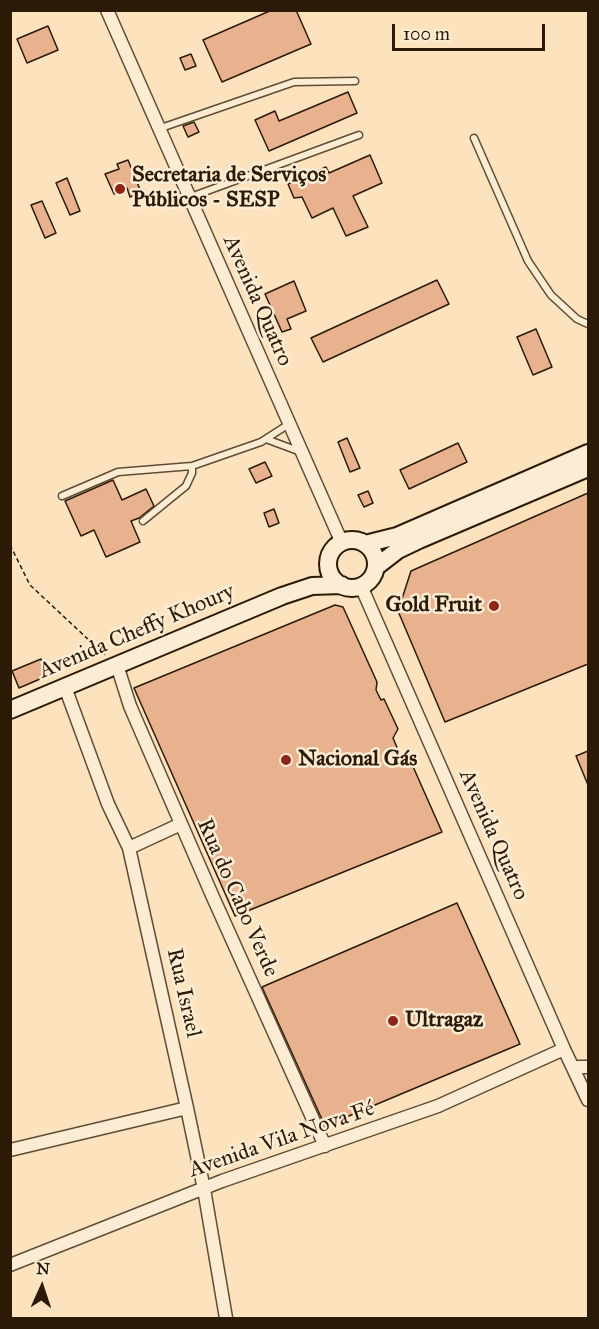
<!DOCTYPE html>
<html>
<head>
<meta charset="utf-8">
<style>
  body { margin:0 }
  #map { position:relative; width:599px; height:1329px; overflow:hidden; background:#fce2bd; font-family:"IM FELL Great Primer",serif }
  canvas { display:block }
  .frame { position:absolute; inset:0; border:12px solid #2a1a06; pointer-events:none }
  .north { position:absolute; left:12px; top:1257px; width:60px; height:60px; -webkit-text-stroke:4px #fdecd4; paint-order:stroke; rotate:3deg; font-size:16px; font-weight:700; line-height:24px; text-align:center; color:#2a1a06 }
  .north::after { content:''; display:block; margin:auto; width:21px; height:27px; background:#2a1a06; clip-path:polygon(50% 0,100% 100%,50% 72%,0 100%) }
  .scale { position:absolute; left:392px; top:24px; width:153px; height:27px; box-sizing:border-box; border:3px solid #2a1a06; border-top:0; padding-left:8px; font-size:18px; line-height:21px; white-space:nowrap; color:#2a1a06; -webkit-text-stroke:4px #fdecd4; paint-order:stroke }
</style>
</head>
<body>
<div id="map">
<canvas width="599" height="1329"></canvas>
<div class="frame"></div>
<div class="north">N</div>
<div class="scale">100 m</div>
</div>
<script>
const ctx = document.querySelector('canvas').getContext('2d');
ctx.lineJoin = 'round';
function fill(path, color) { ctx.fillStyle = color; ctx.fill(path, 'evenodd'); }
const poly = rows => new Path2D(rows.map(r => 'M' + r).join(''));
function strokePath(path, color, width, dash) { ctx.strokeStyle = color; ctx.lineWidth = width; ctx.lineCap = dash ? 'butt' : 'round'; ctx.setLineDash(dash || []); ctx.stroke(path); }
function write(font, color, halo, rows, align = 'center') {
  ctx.font = font + ' "IM FELL Great Primer",serif'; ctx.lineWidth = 5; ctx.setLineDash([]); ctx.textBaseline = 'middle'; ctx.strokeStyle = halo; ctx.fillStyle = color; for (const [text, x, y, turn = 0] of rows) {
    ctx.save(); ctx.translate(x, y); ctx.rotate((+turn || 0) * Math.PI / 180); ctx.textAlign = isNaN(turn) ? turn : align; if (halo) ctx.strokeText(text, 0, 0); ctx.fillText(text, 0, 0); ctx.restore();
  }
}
const building = poly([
  [272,10,296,10,311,44,222,82,203,40,272,10],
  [48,26,58,50,27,63,17,39,48,26],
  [191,54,196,66,185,70,180,58,191,54],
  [348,92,357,113,269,151,255,120,275,111,279,121,348,92],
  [194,122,199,132,188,137,183,126,194,122],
  [370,155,382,183,353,196,368,227,346,236,333,208,312,218,302,197,294,198,288,184,326,167,329,173,370,155],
  [128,160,141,192,130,197,127,188,114,194,105,174,119,169,117,164,128,160],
  [67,178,80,211,70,215,56,183,67,178],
  [42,201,56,233,45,238,31,205,42,201],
  [437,280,449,304,323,362,311,338,437,280],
  [294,281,306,311,287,319,291,329,282,332,265,294,294,281],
  [536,329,552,367,533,375,517,337,536,329],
  [347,438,360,468,350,472,338,442,347,438],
  [458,443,467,462,409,489,400,470,458,443],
  [265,462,272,476,256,483,249,469,265,462],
  [113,480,122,500,146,489,154,506,139,518,131,521,140,542,106,557,94,530,81,536,65,501,113,480],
  [368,491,373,503,364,507,358,495,368,491],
  [588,493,588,664,445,722,398,611,411,571,588,493],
  [274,509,279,523,269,527,264,513,274,509],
  [335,605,343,607,377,682,376,690,381,700,384,699,398,729,393,738,402,759,411,762,442,832,235,916,134,688,335,605],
  [41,659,47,676,19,688,12,671,41,659],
  [588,751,588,785,576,756,588,751],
  [457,903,520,1044,325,1126,262,987,457,903]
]);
fill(building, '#e9b28f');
strokePath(building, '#2a1a06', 1.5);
const lane = poly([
  [158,129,294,82,355,81],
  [474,138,528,261,551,295,577,319,588,324],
  [188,198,359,135],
  [266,439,301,452],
  [62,496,118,472,192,466,261,442,289,424],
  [143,521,186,486,192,473,192,466]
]);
const street = poly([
  [107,10,342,543],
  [361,586,564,1049,588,1100],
  [117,665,130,706,212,895,325,1146],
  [65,687,108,804,129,848,187,1108,204,1189,226,1318],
  [129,848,181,824],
  [573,1067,588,1067],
  [10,1150,187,1108],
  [10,1265,222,1181,438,1106,564,1049]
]);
const secondary = poly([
  '328 564a24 24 0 1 1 48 0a24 24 0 1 1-48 0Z',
  [365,544,397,536,588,453],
  [376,567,398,550,419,540,588,468],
  [10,710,282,596,312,586,342,585]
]);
strokePath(lane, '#5e4c34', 9);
strokePath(street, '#5e4c34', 15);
strokePath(secondary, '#2a1a06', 20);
strokePath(poly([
  [10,545,30,585,106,656]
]), '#2a1a06', 1.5, [4.5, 3]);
strokePath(lane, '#fdecd4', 6);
strokePath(street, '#fdecd4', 12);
strokePath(secondary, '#fdecd4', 16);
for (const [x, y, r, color] of [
  [120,189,6,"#8f2418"],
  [494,606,6,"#8f2418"],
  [286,760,6,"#8f2418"],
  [393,1021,6,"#8f2418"]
]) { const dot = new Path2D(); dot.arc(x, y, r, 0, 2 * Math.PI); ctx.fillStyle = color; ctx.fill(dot); strokePath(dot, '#fdecd4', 2); }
write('bold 22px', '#2a1a06', '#fdecd4', [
  ["Secretaria de Serviços",132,176],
  ["Públicos - SESP",132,201],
  ["Gold Fruit",482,606,"right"],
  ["Nacional Gás",298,760],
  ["Ultragaz",405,1021]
], 'left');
write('22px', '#2a1a06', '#fdecd4', [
  ["Avenida Quatro",257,301,66],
  ["Avenida Cheffy Khoury",137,632,-23],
  ["Avenida Quatro",493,835,66],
  ["Rua do Cabo Verde",237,898,66],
  ["Rua Israel",183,993,77],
  ["Avenida Vila Nova Fé",282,1140,-19]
]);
</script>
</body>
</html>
